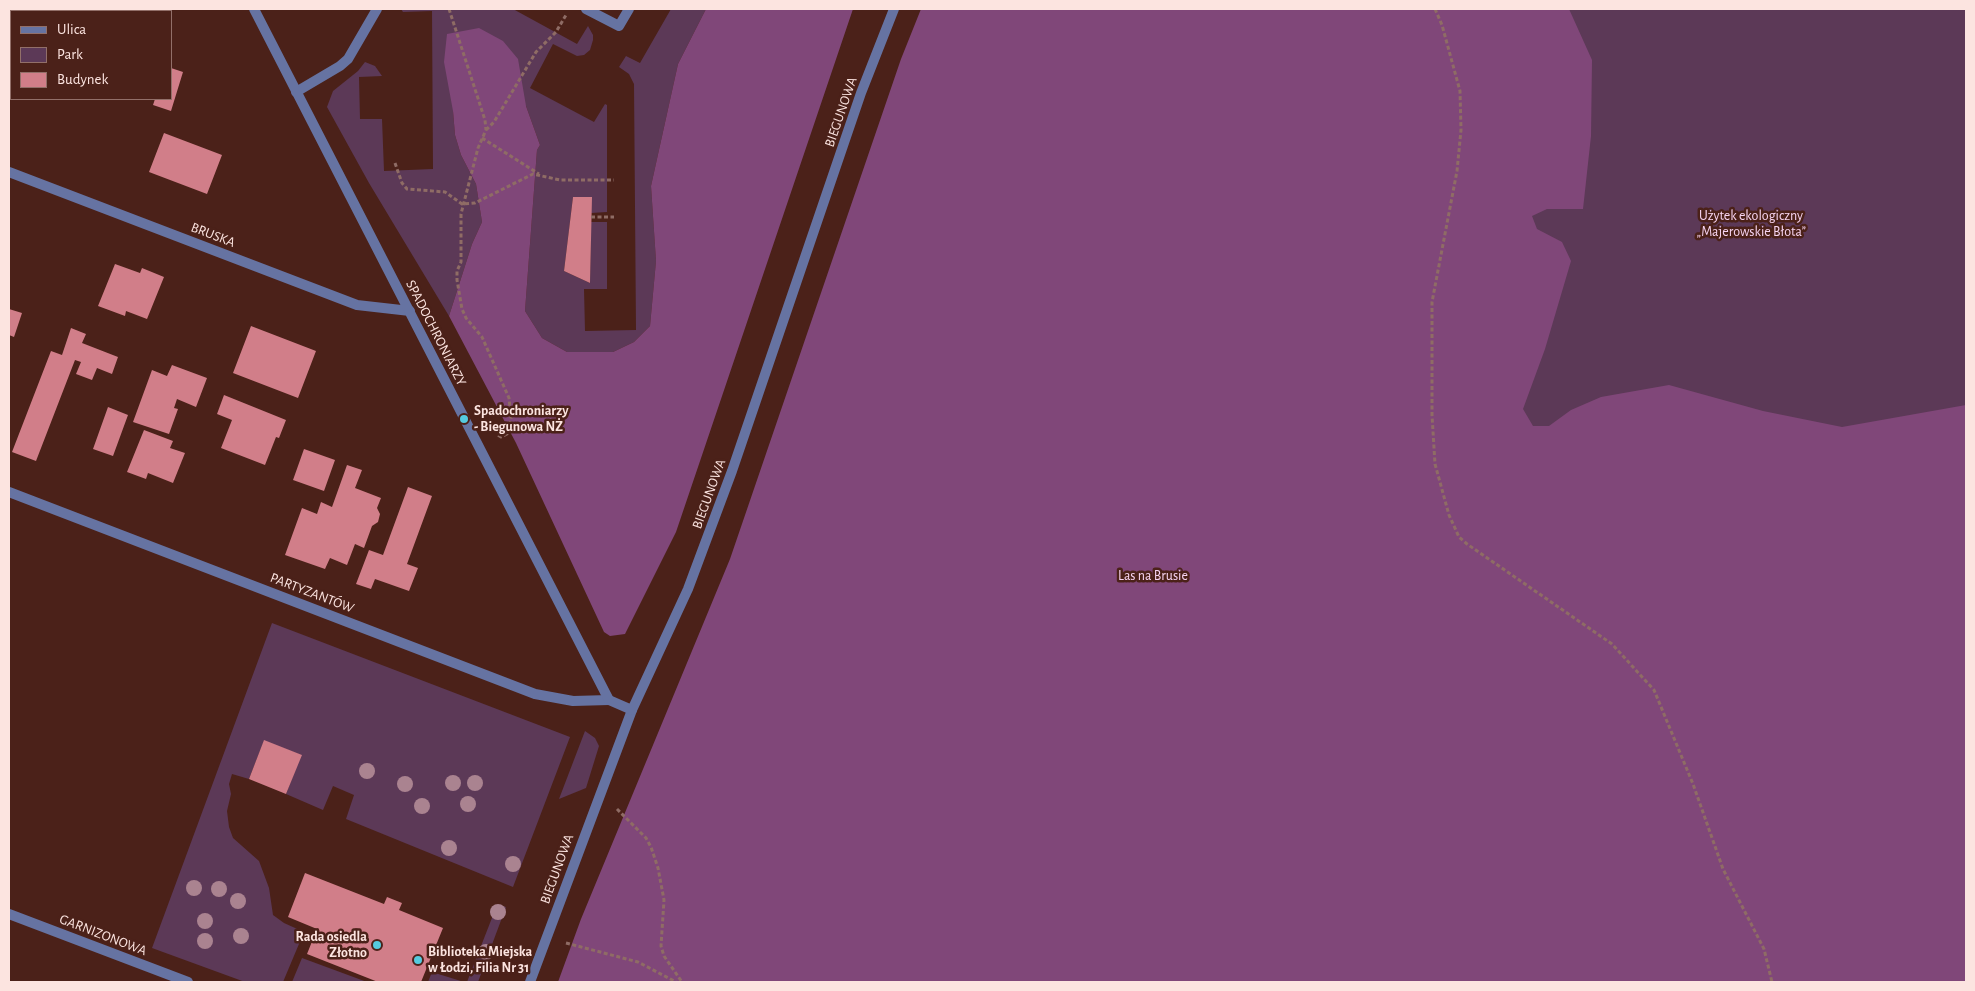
<!DOCTYPE html>
<html>
<head>
<meta charset="utf-8">
<style>
  body { margin:0 }
  #map { position:relative; width:1975px; height:991px; overflow:hidden; background:#4b2119; font-family:"Alegreya Sans",sans-serif }
  canvas { display:block }
  .frame { position:absolute; inset:0; border:10px solid #fce4e0; pointer-events:none }
  .legend { position:absolute; left:10px; top:10px; width:162px; height:90px; box-sizing:border-box; background:#4b2119; border:1px solid #926f69; margin:0; padding:6px 9px; list-style:none; font-size:15px; color:#fce4e0 }
  .legend li { display:flex; align-items:center; gap:10px; height:25px }
  .legend b { width:25px; border:1px solid #926f69 }
</style>
</head>
<body>
<div id="map">
<canvas width="1975" height="991"></canvas>
<div class="frame"></div>
<ul class="legend">
<li><b style="height:6px;background:#6673a2"></b>Ulica</li>
<li><b style="height:14px;background:#5c3957"></b>Park</li>
<li><b style="height:14px;background:#d17e89"></b>Budynek</li>
</ul>
</div>
<script>
const ctx = document.querySelector('canvas').getContext('2d');
ctx.lineJoin = 'round';
function fill(path, color) { ctx.fillStyle = color; ctx.fill(path, 'evenodd'); }
const poly = rows => new Path2D(rows.map(r => 'M' + r).join(''));
function strokePath(path, color, width, dash) { ctx.strokeStyle = color; ctx.lineWidth = width; ctx.lineCap = dash ? 'butt' : 'round'; ctx.setLineDash(dash || []); ctx.stroke(path); }
function write(font, color, halo, rows, align = 'center') {
  ctx.font = font + ' "Alegreya Sans",sans-serif'; ctx.lineWidth = 5; ctx.setLineDash([]); ctx.textBaseline = 'middle'; ctx.strokeStyle = halo; ctx.fillStyle = color; for (const [text, x, y, turn = 0] of rows) {
    ctx.save(); ctx.translate(x, y); ctx.rotate((+turn || 0) * Math.PI / 180); ctx.textAlign = isNaN(turn) ? turn : align; if (halo) ctx.strokeText(text, 0, 0); ctx.fillText(text, 0, 0); ctx.restore();
  }
}
fill(poly([
  [401,9,513,9,577,44,588,26,593,35,593,40,590,50,584,55,577,56,553,44,530,88,594,122,605,104,607,105,607,212,591,213,591,197,573,197,564,271,590,283,591,222,607,222,607,289,584,289,585,331,636,330,634,84,629,74,619,67,626,56,640,63,671,9,706,9,678,64,651,186,656,261,650,326,634,342,613,352,567,352,542,338,525,311,537,150,540,145,526,106,453,111,455,135,461,155,476,184,482,222,472,244,449,316,369,183,327,107,333,91,358,71,365,62,375,66,382,76,359,77,360,119,382,119,384,171,433,169,432,11,403,12],
  [1422,9,1966,9,1966,467,1493,465],
  [272,623,570,737,513,887,346,819,354,795,333,786,323,810,286,794,301,755,264,741,249,779,232,774,229,784,231,794,227,811,229,827,233,838,259,861,269,888,273,915,284,923,304,932,283,982,245,982,152,948],
  [585,731,595,738,599,746,586,788,559,799],
  [497,905,506,907,478,982,467,982],
  [302,958,367,982,292,982],
  [432,972,464,982,428,982]
]), '#5c3957');
fill(poly([
  [706,9,853,9,676,532,625,634,610,636,604,632,516,443,449,316,472,244,482,222,476,184,461,155,455,135,453,111,444,62,447,34,479,28,503,41,518,59,526,106,540,145,537,150,525,311,542,338,567,352,613,352,634,342,650,326,656,261,651,186,678,64],
  [921,9,1569,9,1592,60,1591,136,1583,209,1547,209,1532,216,1537,229,1562,242,1571,261,1545,349,1523,409,1533,426,1549,426,1571,410,1601,397,1669,385,1763,411,1842,427,1966,405,1966,982,558,982,581,919,730,559,901,59]
]), '#804779');
fill(poly([
  [9,9,18,9,24,11,11,11,11,79,9,78],
  [48,9,69,9,75,11,47,11],
  [171,68,183,72,171,111,153,105,155,99,171,99],
  [164,133,222,155,207,194,149,172],
  [573,197,592,197,590,283,564,271],
  [115,264,140,273,142,268,164,277,147,319,126,311,125,316,98,306],
  [9,309,22,313,14,337,9,335],
  [251,326,316,351,298,398,233,373],
  [71,328,86,334,82,343,118,357,112,374,97,368,92,380,76,374,81,362,75,360,36,461,12,452,51,351,62,355],
  [172,365,207,378,196,407,177,399,174,408,178,409,169,434,133,422,152,370,167,376],
  [224,395,286,420,279,438,276,437,265,465,221,448,232,420,217,414],
  [108,407,128,415,113,456,93,449],
  [144,430,173,441,170,448,185,453,173,483,148,473,146,479,127,472],
  [304,449,335,460,324,491,293,480],
  [347,465,362,470,355,488,381,498,377,508,380,514,378,522,372,526,364,548,355,544,347,565,330,558,325,569,285,555,302,508,317,514,321,502,332,507],
  [408,487,432,496,407,564,418,568,409,591,375,579,371,589,356,584,369,550,383,555],
  [264,740,302,755,286,794,249,779],
  [305,873,384,904,387,897,402,903,399,910,443,928,421,982,378,982,307,954,317,929,288,917]
]), '#d17e89');
strokePath(poly([
  [449,9,485,120,486,130,478,148,461,214,461,262,457,271,457,280,462,309,466,318,482,337,509,398,511,418,509,428,507,434,501,437,496,434],
  [1435,9,1442,25,1460,91,1461,130,1457,171,1432,302,1432,415,1435,464,1449,515,1459,537,1467,544,1612,644,1654,690,1693,784,1723,869,1764,949,1772,982],
  [486,130,494,122,536,52,556,32,566,15],
  [482,138,539,174],
  [395,163,402,183,407,189,445,192,462,204,475,203,533,174,560,180,614,180],
  [591,217,614,217],
  [617,809,646,838,651,847,658,868,664,900,661,946,664,956,682,982],
  [566,943,638,962,676,982]
]), '#8f6c65', 3, [4, 2.5]);
strokePath(poly([
  [586,9,619,26,629,9],
  [296,92,340,66,348,59,377,9]
]), '#6673a2', 10);
strokePath(poly([
  [9,172,357,305,410,311],
  [9,492,535,694,573,701,609,700],
  [9,914,188,982],
  [530,982,632,710]
]), '#6673a2', 10);
strokePath(poly([
  [254,9,609,700,632,710,688,589,732,471,861,93,894,9]
]), '#6673a2', 10);
ctx.fillStyle = '#aa8390';
for (const [x, y] of [
  [367,771],
  [453,783],
  [475,783],
  [405,784],
  [468,804],
  [422,806],
  [449,848],
  [513,864],
  [194,888],
  [219,889],
  [238,901],
  [498,912],
  [205,921],
  [241,936],
  [205,941],
  [486,952]
]) { ctx.beginPath(); ctx.arc(x, y, 8, 0, 2 * Math.PI); ctx.fill(); }
for (const [x, y, r, color] of [
  [464,419,5,"#55cadf"],
  [377,945,5,"#55cadf"],
  [418,960,5,"#55cadf"]
]) { const dot = new Path2D(); dot.arc(x, y, r, 0, 2 * Math.PI); ctx.fillStyle = color; ctx.fill(dot); strokePath(dot, '#4b2119', 2); }
write('14px', '#fce4e0', '#4b2119', [
  ["BIEGUNOWA",841,112,-71],
  ["BRUSKA",213,235,21],
  ["SPADOCHRONIARZY",436,333,63],
  ["BIEGUNOWA",709,494,-70],
  ["PARTYZANTÓW",312,593,21],
  ["BIEGUNOWA",557,869,-70],
  ["GARNIZONOWA",103,935,21]
]);
write('14px', '#f7d4f1', '#4b2119', [
  ["Użytek ekologiczny",1751,216],
  ["„Majerowskie Błota”",1751,232],
  ["Las na Brusie",1153,576]
]);
write('bold 14px', '#fce4e0', '#4b2119', [
  ["Spadochroniarzy",474,411],
  ["- Biegunowa NŻ",474,427],
  ["Rada osiedla",367,937,"right"],
  ["Złotno",367,953,"right"],
  ["Biblioteka Miejska",428,952],
  ["w Łodzi, Filia Nr 31",428,968]
], 'left');
</script>
</body>
</html>
